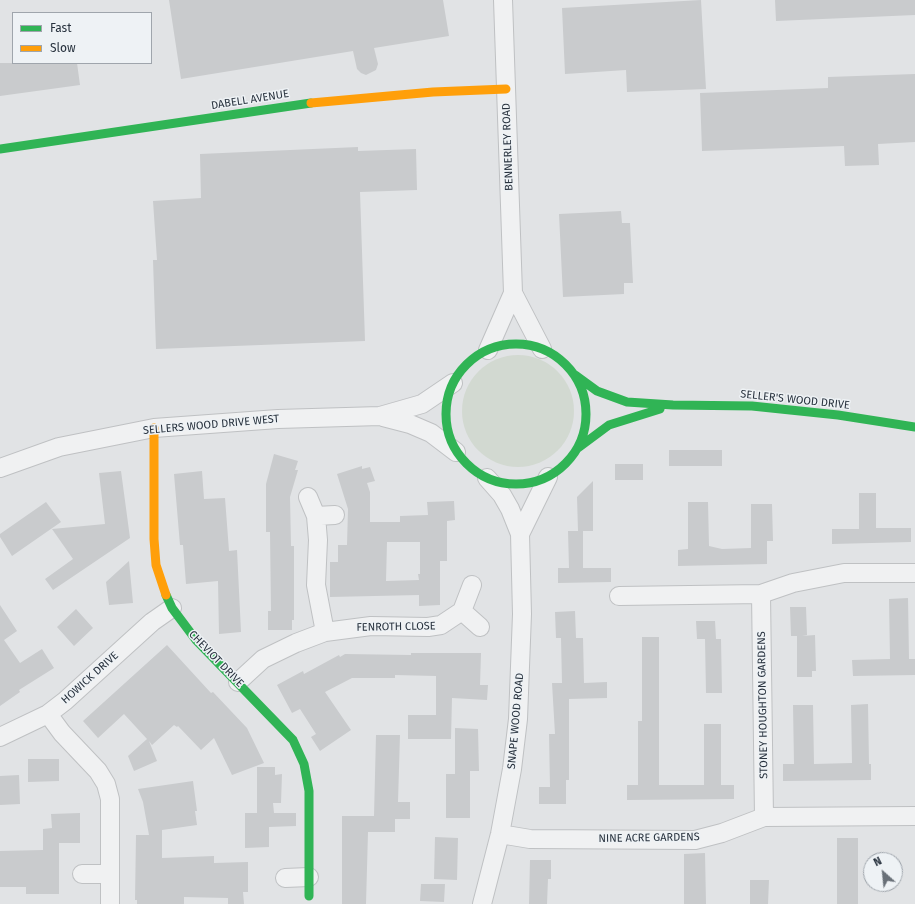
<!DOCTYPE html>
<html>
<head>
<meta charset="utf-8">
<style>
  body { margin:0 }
  #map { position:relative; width:915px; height:904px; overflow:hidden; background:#e1e3e5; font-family:"Fira Sans",sans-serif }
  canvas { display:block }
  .legend { position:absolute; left:12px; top:12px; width:140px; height:52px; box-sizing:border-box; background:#eef2f5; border:1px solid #9fa5ac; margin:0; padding:5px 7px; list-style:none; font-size:12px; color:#28323e }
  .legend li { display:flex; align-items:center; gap:8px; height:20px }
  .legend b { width:20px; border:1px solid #9fa5ac }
  .north { position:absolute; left:863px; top:852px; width:40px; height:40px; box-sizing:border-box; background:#eef2f5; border:1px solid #9fa5ac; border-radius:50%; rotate:333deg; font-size:11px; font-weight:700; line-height:16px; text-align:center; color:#28323e }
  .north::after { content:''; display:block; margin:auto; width:14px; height:18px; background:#697078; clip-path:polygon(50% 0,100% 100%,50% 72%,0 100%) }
</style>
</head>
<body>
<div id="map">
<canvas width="915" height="904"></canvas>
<ul class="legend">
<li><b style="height:5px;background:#30b455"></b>Fast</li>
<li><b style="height:5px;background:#ff9f0a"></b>Slow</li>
</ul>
<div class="north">N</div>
</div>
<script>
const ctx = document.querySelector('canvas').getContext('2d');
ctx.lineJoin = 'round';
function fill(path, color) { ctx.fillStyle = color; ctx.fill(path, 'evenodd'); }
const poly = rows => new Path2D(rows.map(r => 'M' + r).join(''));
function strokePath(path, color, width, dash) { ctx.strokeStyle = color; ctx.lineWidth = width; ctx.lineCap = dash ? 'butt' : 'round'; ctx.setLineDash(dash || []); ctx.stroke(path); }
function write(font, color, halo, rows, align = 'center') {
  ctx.font = font + ' "Fira Sans",sans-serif'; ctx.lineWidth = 3; ctx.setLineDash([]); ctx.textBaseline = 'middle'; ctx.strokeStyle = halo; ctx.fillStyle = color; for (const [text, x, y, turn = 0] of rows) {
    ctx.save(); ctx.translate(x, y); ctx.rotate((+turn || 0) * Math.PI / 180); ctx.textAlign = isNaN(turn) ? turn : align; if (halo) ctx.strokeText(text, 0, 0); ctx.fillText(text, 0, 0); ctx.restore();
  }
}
fill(poly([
  '462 411a56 56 0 1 1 112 0a56 56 0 1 1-112 0Z'
]), '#d2d9d1');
fill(poly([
  [169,0,443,0,449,36,374,48,378,64,376,70,366,75,361,73,357,69,353,51,181,79],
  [701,0,706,89,627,92,626,70,565,74,562,8],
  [775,0,915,0,915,15,776,21],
  [0,63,77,63,80,85,0,96],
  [915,74,915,142,878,144,879,165,845,166,844,146,702,151,700,93,828,88,828,77],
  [358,147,358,151,416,149,417,190,360,192,365,341,156,349,153,260,157,260,153,201,201,198,200,154],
  [621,211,622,223,630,223,633,283,624,283,624,294,563,297,559,214],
  [669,450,722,450,722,466,669,466],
  [274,454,298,461,295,470,298,470,290,497,291,546,294,546,294,620,292,620,292,630,268,630,268,611,271,611,270,532,266,532,266,484],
  [615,464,643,464,643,480,615,480],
  [362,466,362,469,370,467,375,481,367,483,370,492,370,522,400,522,400,516,428,515,427,502,454,501,455,520,447,521,447,561,440,561,440,605,419,606,419,595,330,597,330,562,338,562,338,545,347,545,348,509,337,474],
  [387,542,420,542,420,574,418,574,419,580,386,581],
  [121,471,130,538,53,590,45,579,73,559,52,529,105,524,99,473],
  [202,471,204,499,225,498,229,551,237,550,241,632,219,634,218,581,186,584,183,545,180,545,174,474],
  [593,481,593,531,583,531,583,568,611,568,611,582,558,583,558,568,569,568,568,531,578,531,577,497],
  [859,493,876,493,876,528,911,528,911,542,832,544,832,529,859,529],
  [46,502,61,522,12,556,0,537,0,534],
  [688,502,708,502,709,546,722,549,751,548,751,504,772,504,773,541,767,541,767,564,678,566,678,550,688,549],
  [129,561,133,603,109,605,106,582],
  [908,598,909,659,915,659,915,675,853,676,852,660,890,659,889,599],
  [0,605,17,631,4,640,20,663,42,649,54,668,19,690,20,692,0,706],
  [790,607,806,607,807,635,802,636,815,635,816,671,812,671,812,677,797,677,797,636,791,636],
  [76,609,93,628,74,646,57,627],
  [575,611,576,638,583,638,584,683,607,682,607,698,569,699,569,780,566,780,566,804,539,804,539,787,550,787,549,734,555,734,552,683,562,683,561,638,556,638,555,612],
  [696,621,715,621,716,639,721,639,722,693,706,693,705,639,711,639,697,639],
  [642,637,659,637,659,785,704,785,704,724,721,724,721,785,734,785,734,799,627,800,627,785,638,785,638,721,642,721],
  [167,645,211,693,213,692,247,728,264,763,232,775,214,738,201,750,178,726,177,727,174,725,152,745,149,741,157,761,134,771,128,756,147,739,124,714,98,738,83,721],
  [411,653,481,653,480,685,488,685,487,700,452,698,451,739,408,739,408,715,436,715,436,676,395,675,395,678,352,678,325,692,351,730,320,751,311,737,316,734,300,709,292,713,277,685,303,671,304,674,339,655,340,657,345,654,411,655],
  [868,704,869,764,871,764,871,780,783,781,783,764,794,764,793,705,813,705,814,764,852,763,851,705],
  [455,728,478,729,479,771,470,771,470,818,446,818,446,774,455,774],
  [376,735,400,735,398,802,410,802,410,819,395,819,395,832,368,832,366,904,342,904,342,816,374,816],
  [28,759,59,759,59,781,28,782],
  [257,767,275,767,275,775,282,774,281,803,273,803,274,813,296,813,296,826,269,827,269,847,245,848,245,813,257,813],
  [19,775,20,804,0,805,0,776],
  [193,781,197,811,195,811,197,825,162,830,162,858,214,856,214,863,248,862,248,892,243,892,244,904,228,904,228,898,184,897,184,904,137,904,137,900,135,900,136,835,149,835,143,802,138,789],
  [80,813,80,843,59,843,59,894,26,894,26,887,0,887,0,851,43,850,43,829,52,828,51,814],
  [435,837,458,838,457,880,434,879],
  [837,838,858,838,858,904,837,904],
  [705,853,706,904,684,904,684,854],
  [530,860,551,860,551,879,548,879,547,904,529,904],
  [750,880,769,880,768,904,750,904],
  [421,884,445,884,444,902,420,901]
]), '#c9cbcd');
const street = poly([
  [513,293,542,349],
  [488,350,513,293,503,0],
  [383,417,410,424,431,433,456,452],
  [0,468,59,447,154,428,278,419,380,416,422,404,453,383],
  [308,497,316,516,318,540,316,585,325,632],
  [316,516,335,515],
  [520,534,548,477],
  [761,594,764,817],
  [619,596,761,594,793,583,844,573,915,573],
  [462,611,480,627],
  [238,682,263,659,296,643,325,632,371,626,428,627,441,625,462,611,472,585],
  [48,714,62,733,98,771,106,784,110,799,110,904],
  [0,737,48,714,65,701,152,622,172,608],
  [500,834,530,839,695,840,722,833,764,817,915,816],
  [82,874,110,874],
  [285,878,309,877],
  [482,904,500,834,512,769,518,719,522,614,520,534,510,509,502,495,487,478]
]);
strokePath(street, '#bfc1c3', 20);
strokePath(street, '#f0f1f2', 18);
strokePath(poly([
  [0,149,311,103],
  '446 414a70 70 0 1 1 140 0a70 70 0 1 1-140 0Z',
  [575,375,597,391,627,402,673,405,752,406,838,415,915,427],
  [578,448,609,425,660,409],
  [166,595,172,608,196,640,293,740,304,764,309,791,309,896]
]), '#30b455', 9);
strokePath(poly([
  [311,103,433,92,506,89],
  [154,428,154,539,156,565,166,595]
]), '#ff9f0a', 9);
write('11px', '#28323e', '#eef2f5', [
  ["DABELL AVENUE",250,100,-9],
  ["BENNERLEY ROAD",508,147,-92],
  ["SELLER'S WOOD DRIVE",795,400,6],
  ["SELLERS WOOD DRIVE WEST",211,425,-5],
  ["FENROTH CLOSE",396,627,-1],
  ["CHEVIOT DRIVE",216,659,46],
  ["HOWICK DRIVE",90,678,-42],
  ["STONEY HOUGHTON GARDENS",763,705,-91],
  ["SNAPE WOOD ROAD",516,721,-85],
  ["NINE ACRE GARDENS",649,838,-1]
]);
</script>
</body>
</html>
